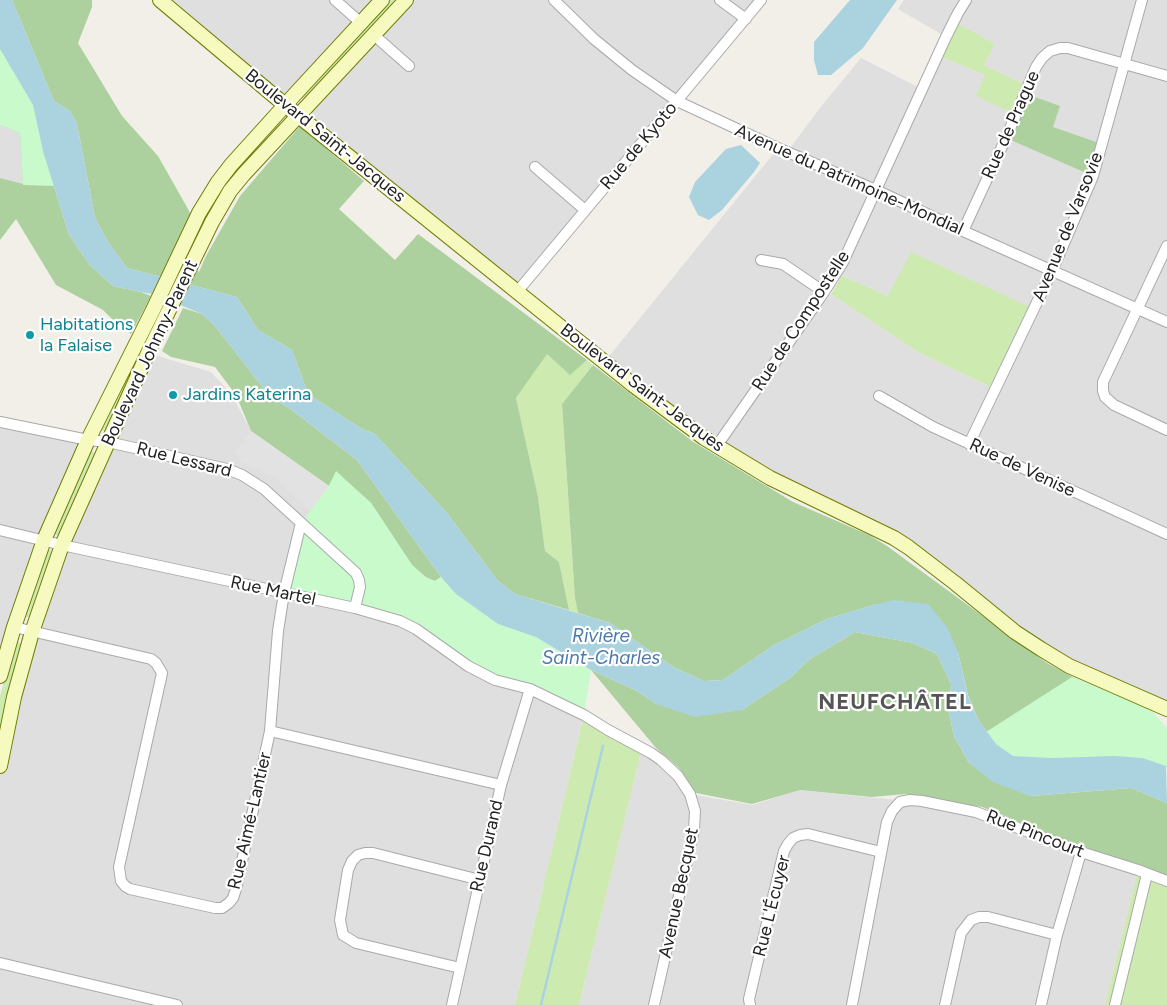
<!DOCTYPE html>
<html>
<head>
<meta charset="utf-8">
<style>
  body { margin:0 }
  canvas { display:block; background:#f2efe9 }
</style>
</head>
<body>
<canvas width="1167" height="1005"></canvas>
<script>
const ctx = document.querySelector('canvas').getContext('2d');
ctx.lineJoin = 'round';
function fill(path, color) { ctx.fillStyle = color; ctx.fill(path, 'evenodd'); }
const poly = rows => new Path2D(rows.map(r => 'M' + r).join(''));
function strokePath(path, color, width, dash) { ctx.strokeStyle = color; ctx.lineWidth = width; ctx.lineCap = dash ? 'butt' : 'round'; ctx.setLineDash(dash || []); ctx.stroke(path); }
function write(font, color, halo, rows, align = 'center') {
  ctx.font = font + ' Figtree,sans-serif'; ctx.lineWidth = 4.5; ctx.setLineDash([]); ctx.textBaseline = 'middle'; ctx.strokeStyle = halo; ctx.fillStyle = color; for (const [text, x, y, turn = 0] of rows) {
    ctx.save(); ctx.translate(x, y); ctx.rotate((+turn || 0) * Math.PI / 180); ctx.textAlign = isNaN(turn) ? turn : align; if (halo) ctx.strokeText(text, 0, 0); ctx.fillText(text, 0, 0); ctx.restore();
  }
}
fill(poly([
  [160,0,382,0,285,105],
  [408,0,761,0,517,292,298,115],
  [904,0,1167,0,1167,709,1069,666,908,547,770,478,606,360,778,148,787,152,823,104,861,58,922,89,937,55,985,75,1015,114,1102,144,1053,127,1024,93,1028,86,984,65,994,44,959,24,966,1,946,37,898,9],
  [836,273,888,296,995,389,918,352,831,294,729,430],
  [0,125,20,133,23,185,0,178],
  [148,353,211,372,232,395,251,431,329,486,310,511,400,621,584,715,515,1005,0,1005,0,766,32,632],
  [0,422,88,440,0,676],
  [642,748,690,794,753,805,798,790,897,800,976,812,1138,870,1105,1005,579,1005]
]), '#e0dfdf');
fill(poly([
  [390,0,400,0,305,100,302,96],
  [959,24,995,44,984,65,1028,86,1015,114,976,96,985,75,937,55],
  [279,122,282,125,205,226,201,225,212,201,231,173],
  [911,252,1034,309,995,389,918,352,831,294,840,279,836,273,888,296],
  [547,353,570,374,587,360,593,365,562,404,575,598,578,613,569,610,559,562,545,551,538,497,516,398],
  [136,358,140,359,106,431,104,431,102,430,102,426],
  [92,451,96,455,61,534,58,535,56,535,54,533,90,452],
  [48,550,52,550,53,555,31,615,29,617,27,617,24,615],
  [16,642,18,642,22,644,0,740,0,696,14,644],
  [584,715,642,748,579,1005,515,1005],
  [1138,870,1167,881,1167,1005,1105,1005]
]), '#cdebb0');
fill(poly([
  [12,0,92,0,92,7,78,43,122,116,158,156,188,209,193,219,181,244,199,272,206,256,240,196,300,126,364,181,339,209,395,260,418,234,587,360,570,375,547,354,516,398,538,497,545,551,559,562,569,610,515,594,498,581,446,512,375,434,362,429,308,394,292,350,258,330,237,297,127,268,108,242,95,218,77,124,70,111,54,101],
  [0,49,43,151,69,235,89,264,113,286,141,292,151,296,131,334,115,322,103,310,56,285,16,219,0,240,0,178,23,184,20,133,0,125],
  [1024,93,1060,106,1053,127,1102,144,1093,176,1006,138],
  [183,308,202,314,215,326,271,398,289,408,357,460,441,577,435,581,426,578,412,565,371,503,336,472,329,486,251,431,236,395,215,367,171,357,162,351],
  [593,365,692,441,793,502,869,535,887,546,1047,663,1167,728,1167,767,1142,758,996,744,979,721,968,695,958,652,877,604,827,619,774,645,723,680,704,681,675,668,610,623,578,613,575,598,562,404],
  [855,632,913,643,937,654,951,684,949,713,954,736,969,763,1030,796,1131,788,1167,803,1167,876,1138,870,982,807,906,794,872,797,800,790,752,804,691,792,679,768,656,748,591,670,637,691,656,704,742,710,790,678,810,659]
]), '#add19e');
fill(poly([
  [0,49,33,105,43,151,54,186,23,185,20,133,0,125],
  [336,471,371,503,412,565,426,577,435,581,441,577,456,594,498,624,536,637,591,670,584,715,495,680,416,629,284,593,301,523,329,486],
  [1072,677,1150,709,1167,728,1167,767,1142,758,1052,758,1013,756,996,744,986,732]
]), '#c8facc');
fill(poly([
  [251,431,329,486,310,511,275,478,239,461,241,456,234,452]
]), '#e2e2e2');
fill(poly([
  [0,0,12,0,54,101,70,111,77,124,95,218,108,242,127,268,237,297,258,330,292,350,308,394,362,429,375,434,446,512,498,581,515,594,610,623,675,668,704,681,723,680,774,645,827,619,877,604,895,600,928,604,947,627,958,652,968,696,979,721,996,744,1013,756,1052,758,1115,756,1142,758,1166,766,1167,803,1131,788,1030,796,993,782,969,763,954,736,949,713,951,684,937,654,913,643,855,632,810,659,790,678,742,710,695,717,656,704,637,691,591,670,536,637,498,624,456,594,441,577,357,460,289,408,271,398,215,326,202,314,156,295,113,286,89,264,69,235,43,151,33,105,0,49],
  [850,0,897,0,863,48,831,75,818,75,814,60,814,42],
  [741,145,760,163,754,172,722,210,709,220,698,215,689,197,695,182,726,149]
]), '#aad3df');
strokePath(poly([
  [541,1005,603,746]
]), '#aad3df', 2.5);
const street = poly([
  [335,0,361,23],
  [554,0,594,39,632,70,677,101,778,148,876,190,963,231,1167,322],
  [720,0,746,19],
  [374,35,409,66],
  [535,167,585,210],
  [963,231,1006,138,1036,67,1042,58,1050,51,1060,48,1068,48,1167,76],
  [1167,246,1103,382,1103,391,1105,397,1114,405,1167,430],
  [761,260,783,264,824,292],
  [517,292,761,0],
  [879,396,933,427,1167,534],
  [0,422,88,440,108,442,227,469,242,475,264,489,356,573,359,580,360,587,355,608],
  [969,444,1052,271,1093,176,1142,0],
  [716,447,824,292,843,262,946,37,958,13,966,0],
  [0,530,62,545,355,608,400,621,416,629,468,666,495,680,530,689,561,704,584,715,608,730,651,753,661,760,678,776,690,794,695,811,694,830,654,1005],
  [14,627,151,659,156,663,162,673,161,678,119,867,121,881,125,886,130,889,215,908,222,908,229,903,233,898,236,889,270,731,278,631,284,593,301,523],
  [270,731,501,785],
  [0,963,177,1005],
  [460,968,356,943,343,935,340,920,348,870,352,861,358,855,365,853,373,853,480,880],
  [452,1005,501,785,530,689],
  [750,1005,749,999,784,851,788,844,793,838,800,835,808,834,881,852],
  [852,1005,887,822,892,811,900,802,910,800,922,801,976,812,1081,852,1138,870,1167,881],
  [945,1005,961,933,971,920,979,917,988,917,1057,935],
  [1041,1005,1057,935,1081,852],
  [1115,1005,1147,874]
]);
const secondary = poly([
  [160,0,285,105,633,385,704,438,770,478,894,538,908,547,955,583,1015,632,1041,649,1069,666,1167,709],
  [0,676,14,627,44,540,88,440,153,310,199,213,218,182,231,165,297,92,382,0],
  [0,766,14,697,32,632,62,545,148,353,212,222,230,191,244,174,406,0]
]);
strokePath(street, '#a9a9a9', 12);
strokePath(secondary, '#707d05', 16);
strokePath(street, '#fff', 10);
strokePath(secondary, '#f7fabf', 14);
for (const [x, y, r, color] of [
  [30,335,5,"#0f9aa8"],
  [173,395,5,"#0f9aa8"]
]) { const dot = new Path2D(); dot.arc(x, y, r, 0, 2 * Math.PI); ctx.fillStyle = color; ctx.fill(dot); strokePath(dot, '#fff', 2); }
write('18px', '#222', '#fff', [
  ["Rue de Prague",1011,125,-66],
  ["Boulevard Saint-Jacques",325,136,39],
  ["Rue de Kyoto",639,146,-50],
  ["Avenue du Patrimoine-Mondial",849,180,24],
  ["Avenue de Varsovie",1068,227,-68],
  ["Rue de Compostelle",801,321,-57],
  ["Boulevard Johnny-Parent",150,353,-65],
  ["Boulevard Saint-Jacques",642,388,37],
  ["Rue Lessard",184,460,14],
  ["Rue de Venise",1022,468,25],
  ["Rue Martel",273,591,12],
  ["Rue Aimé-Lantier",250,821,-77],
  ["Rue Pincourt",1035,834,21],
  ["Rue Durand",487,846,-77],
  ["Avenue Becquet",679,893,-78],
  ["Rue L'Écuyer",772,906,-76]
]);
write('18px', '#0d838f', '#fff', [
  ["Habitations",40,325],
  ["la Falaise",40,346],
  ["Jardins Katerina",183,395]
], 'left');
write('italic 19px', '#4a7aab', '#fff', [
  ["Rivière",601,636],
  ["Saint-Charles",601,658]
]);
ctx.letterSpacing = '1px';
write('bold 22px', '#555', '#fff', [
  ["NEUFCHÂTEL",895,703]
]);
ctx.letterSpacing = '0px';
</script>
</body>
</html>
